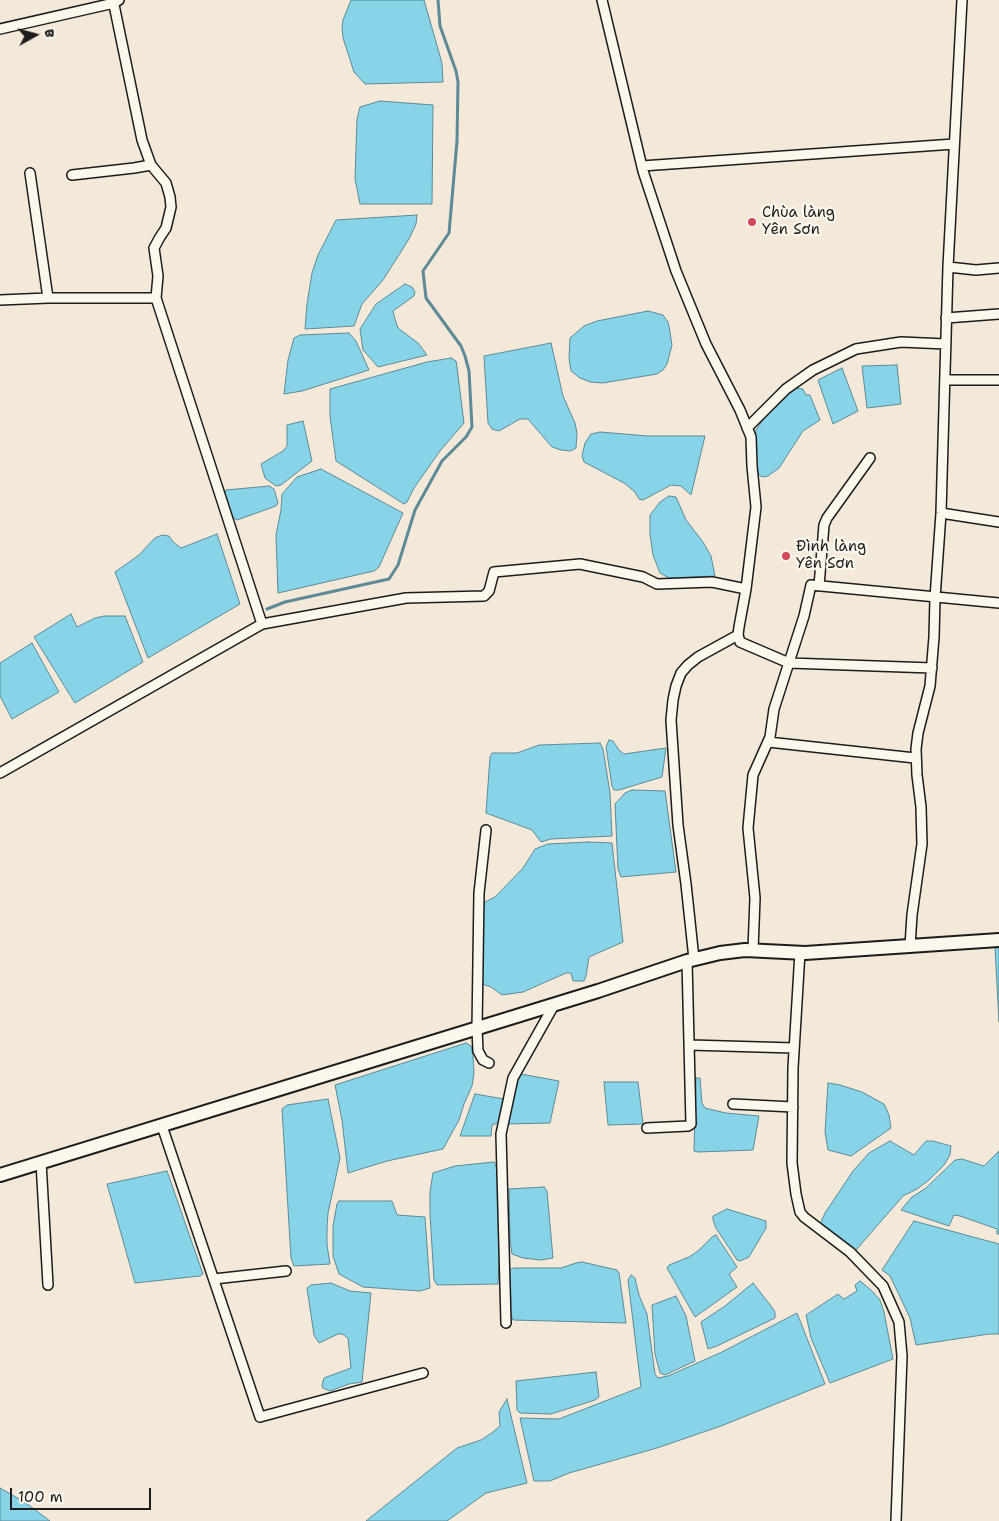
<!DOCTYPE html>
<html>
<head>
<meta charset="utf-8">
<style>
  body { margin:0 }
  #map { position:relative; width:999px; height:1521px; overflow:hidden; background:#f4e9d8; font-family:"Shantell Sans",sans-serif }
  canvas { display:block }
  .north { position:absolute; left:10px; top:10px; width:50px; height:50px; -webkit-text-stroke:4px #fbf7ec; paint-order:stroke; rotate:83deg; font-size:14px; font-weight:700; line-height:20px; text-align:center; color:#1c1c1c }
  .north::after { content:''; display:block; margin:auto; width:18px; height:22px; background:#1c1c1c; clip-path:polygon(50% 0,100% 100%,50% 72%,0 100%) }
  .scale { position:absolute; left:10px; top:1488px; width:141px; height:22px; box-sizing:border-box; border:2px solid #1c1c1c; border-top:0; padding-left:6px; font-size:15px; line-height:18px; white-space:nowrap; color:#1c1c1c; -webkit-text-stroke:4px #fbf7ec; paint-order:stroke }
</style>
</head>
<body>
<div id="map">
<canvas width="999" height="1521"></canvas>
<div class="north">B</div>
<div class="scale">100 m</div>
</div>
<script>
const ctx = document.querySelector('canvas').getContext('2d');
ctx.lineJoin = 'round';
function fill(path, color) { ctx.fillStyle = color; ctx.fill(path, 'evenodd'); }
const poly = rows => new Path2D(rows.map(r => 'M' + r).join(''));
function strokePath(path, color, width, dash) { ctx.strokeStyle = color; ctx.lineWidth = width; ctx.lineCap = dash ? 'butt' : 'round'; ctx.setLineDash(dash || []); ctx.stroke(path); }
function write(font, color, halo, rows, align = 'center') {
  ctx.font = font + ' "Shantell Sans",sans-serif'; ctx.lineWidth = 4.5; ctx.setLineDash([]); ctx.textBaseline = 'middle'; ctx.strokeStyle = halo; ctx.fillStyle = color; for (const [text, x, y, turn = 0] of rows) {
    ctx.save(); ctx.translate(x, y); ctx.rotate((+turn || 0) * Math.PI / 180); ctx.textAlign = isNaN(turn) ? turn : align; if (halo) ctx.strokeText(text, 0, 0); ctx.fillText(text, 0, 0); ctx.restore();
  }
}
const water = poly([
  [351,0,424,0,442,63,443,82,365,84,354,72,343,38,342,27,343,20,351,0],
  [380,101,433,105,432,204,360,204,355,179,357,119,360,107,380,101],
  [417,215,416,224,409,239,383,280,362,304,354,326,305,329,307,304,312,273,318,255,336,220,417,215],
  [405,284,412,287,415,292,414,296,393,311,395,319,398,328,418,343,427,355,378,367,363,350,360,329,376,304,405,284],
  [648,311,663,315,668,322,669,326,672,345,667,364,663,370,657,374,603,383,590,382,580,378,571,371,569,359,570,338,584,326,597,321,648,311],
  [349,333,356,341,369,370,302,391,284,394,288,360,294,338,300,335,349,333],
  [551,343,563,396,575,423,577,433,576,448,571,451,561,450,552,447,528,419,520,419,499,431,492,429,488,423,484,356,551,343],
  [451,358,456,361,457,367,464,423,440,451,414,488,407,502,404,504,336,461,330,416,330,389,427,362,451,358],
  [897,365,901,404,867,408,862,366,897,365],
  [842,368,858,411,833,424,818,380,842,368],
  [795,388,803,389,806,395,810,395,820,420,803,431,779,468,768,476,762,477,758,474,755,456,756,430,765,417,795,388],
  [303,421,312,461,281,485,276,486,265,478,261,464,283,451,287,446,287,425,303,421],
  [600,432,648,436,705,436,691,495,681,486,671,485,643,500,639,499,635,492,624,483,584,462,582,456,585,443,591,434,600,432],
  [321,469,403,513,379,567,374,571,278,593,276,535,281,510,282,494,297,477,321,469],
  [269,486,274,489,278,503,276,506,237,520,231,517,224,495,226,490,269,486],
  [669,496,676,497,686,520,703,542,711,556,715,576,669,578,660,573,653,555,650,535,650,515,660,502,669,496],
  [217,534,240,604,148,658,115,572,139,555,155,538,162,535,169,536,173,542,181,548,217,534],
  [71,614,77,627,95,618,104,616,125,616,143,662,75,703,34,637,71,614],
  [32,643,59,692,12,719,0,696,0,663,32,643],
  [609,740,613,741,619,750,624,754,666,748,662,777,619,790,614,790,612,786,606,747,609,740],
  [600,743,603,749,610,793,612,836,551,839,541,842,532,830,486,813,490,757,492,753,517,753,539,745,600,743],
  [632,790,665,791,676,872,621,877,618,869,615,804,625,793,632,790],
  [588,842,612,843,623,942,589,957,586,976,584,981,573,981,571,973,566,973,523,992,502,995,491,987,482,984,483,903,495,897,523,868,535,849,548,844,588,842],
  [995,947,999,947,999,1022,995,947],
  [466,1043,471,1046,473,1056,474,1073,472,1086,464,1104,459,1120,443,1149,387,1161,348,1173,342,1120,335,1085,466,1043],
  [521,1074,559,1081,550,1123,506,1124,517,1077,521,1074],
  [696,1078,700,1078,702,1103,705,1108,726,1113,759,1116,753,1150,698,1152,694,1151,696,1078],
  [604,1082,638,1082,643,1124,608,1125,604,1082],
  [828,1083,840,1085,862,1092,884,1104,889,1115,891,1128,851,1156,828,1150,825,1132,828,1083],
  [475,1094,504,1099,500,1122,492,1125,491,1136,460,1136,475,1094],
  [328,1099,340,1158,328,1213,327,1228,327,1245,330,1264,294,1266,291,1258,282,1109,287,1105,328,1099],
  [890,1141,914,1155,926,1141,933,1141,951,1146,950,1155,944,1165,929,1180,917,1189,903,1196,856,1250,820,1224,825,1213,853,1171,869,1153,890,1141],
  [999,1151,999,1234,997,1234,997,1229,960,1216,954,1215,949,1226,901,1210,912,1197,926,1188,955,1160,962,1159,984,1166,999,1151],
  [494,1162,498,1170,500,1235,498,1284,437,1285,434,1280,430,1214,430,1192,433,1173,455,1166,494,1162],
  [167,1171,203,1274,200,1276,135,1283,107,1184,167,1171],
  [544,1187,547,1191,553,1258,541,1260,523,1258,512,1254,510,1240,509,1189,544,1187],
  [339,1201,392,1201,397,1215,425,1217,430,1288,420,1291,363,1287,339,1274,333,1256,333,1226,337,1204,339,1201],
  [727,1209,766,1221,766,1228,749,1257,740,1261,737,1260,716,1228,713,1220,713,1216,727,1209],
  [914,1221,999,1244,999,1334,989,1334,916,1345,910,1318,890,1276,882,1270,914,1221],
  [716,1235,737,1267,729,1274,737,1287,695,1317,667,1268,669,1265,689,1257,698,1251,712,1237,716,1235],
  [582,1262,617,1270,619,1273,626,1323,513,1320,510,1311,505,1273,513,1268,561,1268,576,1263,582,1262],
  [631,1275,635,1278,639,1295,647,1314,655,1374,658,1378,668,1376,722,1352,797,1313,825,1384,721,1426,657,1448,569,1473,550,1481,534,1481,520,1418,559,1419,641,1387,628,1280,631,1275],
  [860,1281,871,1290,880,1300,884,1312,893,1359,830,1383,811,1338,806,1315,838,1294,844,1299,857,1291,855,1285,860,1281],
  [331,1283,350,1291,371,1293,362,1382,349,1384,330,1391,323,1388,322,1385,324,1378,351,1368,348,1338,342,1334,338,1334,319,1343,314,1335,307,1288,311,1285,331,1283],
  [753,1283,771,1306,775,1312,775,1318,717,1346,708,1349,701,1322,725,1306,753,1283],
  [676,1296,686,1316,695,1361,665,1375,660,1373,655,1354,652,1305,676,1296],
  [596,1372,599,1397,595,1400,551,1414,520,1413,517,1410,516,1381,596,1372],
  [507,1399,527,1483,486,1493,447,1521,366,1521,457,1448,481,1440,493,1432,500,1426,499,1412,507,1399],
  [0,1488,26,1503,50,1521,0,1521,0,1488]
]);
fill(water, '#87d3e7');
strokePath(water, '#5c8a96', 1);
strokePath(poly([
  [267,609,285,602,389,579,398,565,415,510,442,461,466,437,472,427,469,371,465,356,461,346,426,298,423,271,449,233,457,141,458,82,456,71,440,26,438,0]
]), '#5c8a96', 3);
const street = poly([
  [113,0,142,140,151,165,166,183,170,197,171,207,166,228,160,237,154,248,158,276,156,298,262,624],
  [602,0,643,171,676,271,706,344,740,410,751,437,752,466,756,507,746,589,739,627,738,635,740,642,789,663,932,668],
  [0,29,114,3,119,0],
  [642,166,954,144],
  [30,173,48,298],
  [72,175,134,168,151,165],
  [948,267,976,270,999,268],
  [0,300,48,298,156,298],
  [946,318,999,314],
  [945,380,999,380],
  [747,428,786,389,813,370,856,349,901,342,946,344],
  [941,513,999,522],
  [811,585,999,603],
  [819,586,824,525,827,518,870,458],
  [768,742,915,758],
  [0,773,262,624,406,598,484,596,489,591,494,572,580,564,643,577,657,584,712,582,746,589],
  [486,830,479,893,477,1029,478,1051,483,1060,489,1063],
  [910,946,912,915,922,844,921,807,917,775,916,749,918,733,930,686,934,637,935,598,941,513,948,267,962,0],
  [753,950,755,898,748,828,753,775,770,737,774,709,804,616,811,585],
  [800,952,793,1068,792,1163,796,1194,800,1212,804,1217,850,1252,883,1286,899,1322,902,1356,896,1521],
  [694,959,686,884,678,825,671,720,673,700,676,686,681,673,688,665,698,657,738,635],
  [690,1045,794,1048],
  [733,1104,793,1107],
  [162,1126,260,1417,423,1373],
  [647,1128,688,1126,691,1124,687,961],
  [41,1162,48,1285],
  [214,1279,286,1271],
  [506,1323,501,1134,513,1078,554,1005]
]);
const secondary = poly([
  [0,1175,598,991,687,961,720,953,745,950,805,953,999,940]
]);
strokePath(street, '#1c1c1c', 12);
strokePath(secondary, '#1c1c1c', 16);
strokePath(street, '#fbf7ec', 9);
strokePath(secondary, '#fbf7ec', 12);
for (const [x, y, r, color] of [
  [752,222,5,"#d1495b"],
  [786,556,5,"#d1495b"]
]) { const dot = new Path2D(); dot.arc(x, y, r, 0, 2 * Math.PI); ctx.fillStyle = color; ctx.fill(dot); strokePath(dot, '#fbf7ec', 2); }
write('15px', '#1c1c1c', '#fbf7ec', [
  ["Chùa làng",762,213],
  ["Yên Sơn",762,230],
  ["Đình làng",796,547],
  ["Yên Sơn",796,564]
], 'left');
</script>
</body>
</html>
